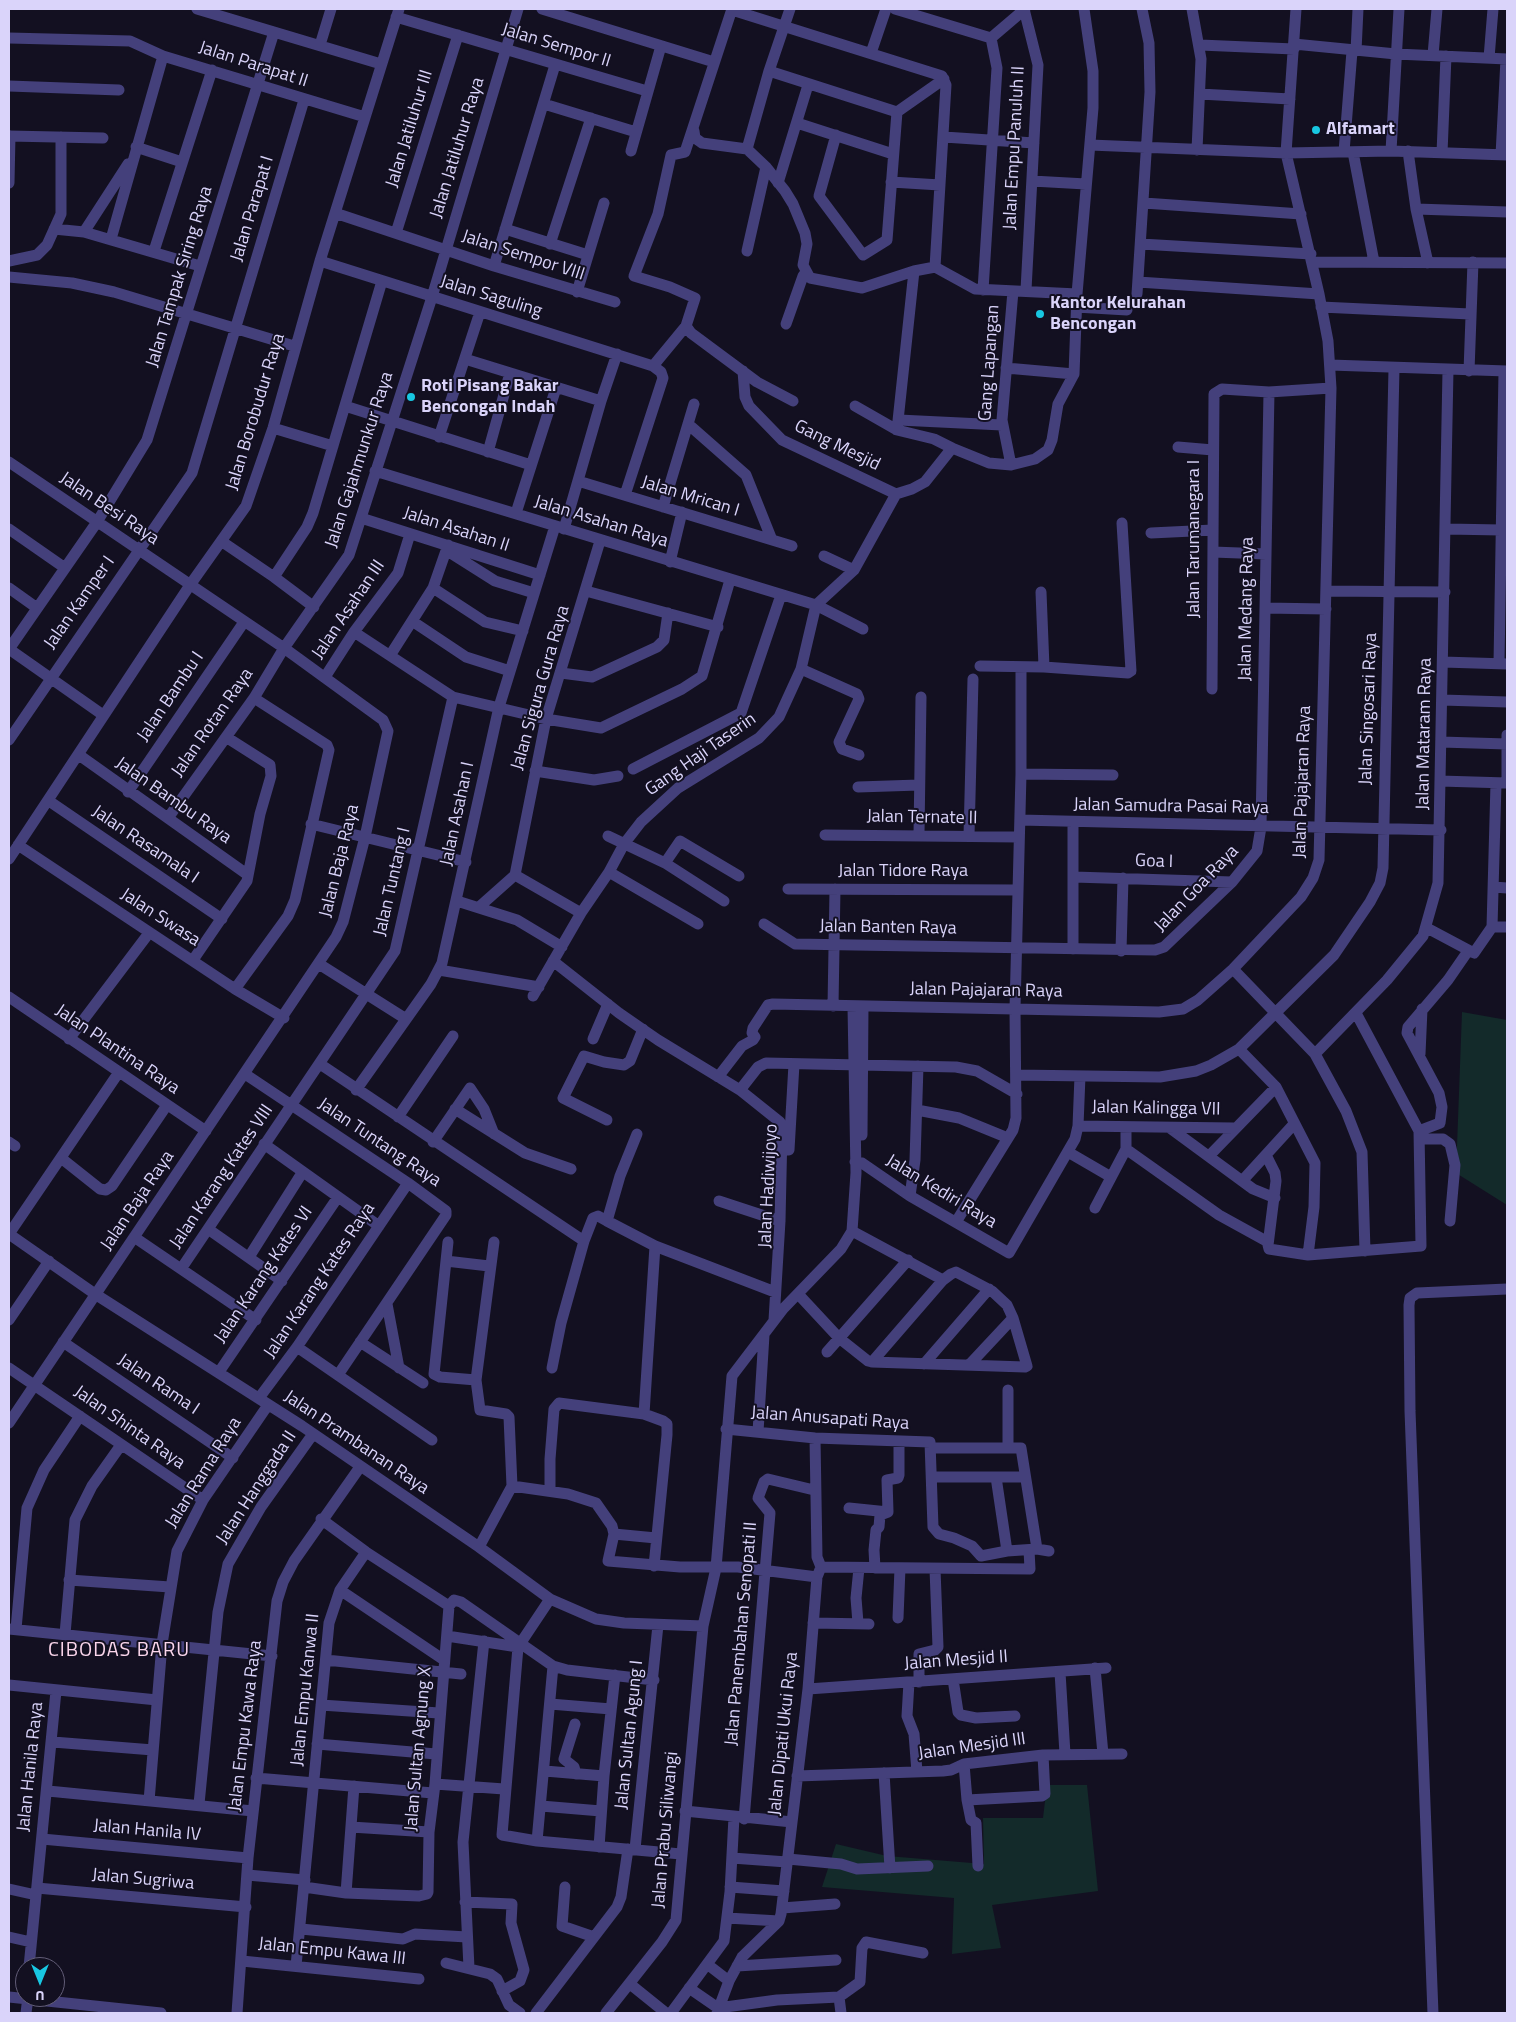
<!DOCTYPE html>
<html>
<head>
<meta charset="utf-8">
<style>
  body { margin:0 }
  #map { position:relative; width:1516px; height:2022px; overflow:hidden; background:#131021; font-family:"Titillium Web",sans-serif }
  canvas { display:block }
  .frame { position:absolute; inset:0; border:10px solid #dad4fa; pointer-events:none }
  .north { position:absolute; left:15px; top:1957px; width:50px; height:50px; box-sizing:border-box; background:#131021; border:1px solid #635e78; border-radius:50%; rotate:180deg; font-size:14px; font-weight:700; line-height:20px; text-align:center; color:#dad4fa }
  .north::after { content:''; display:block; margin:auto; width:18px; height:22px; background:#18c7e2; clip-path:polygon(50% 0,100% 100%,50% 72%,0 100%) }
</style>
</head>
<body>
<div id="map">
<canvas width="1516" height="2022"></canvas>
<div class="frame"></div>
<div class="north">U</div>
</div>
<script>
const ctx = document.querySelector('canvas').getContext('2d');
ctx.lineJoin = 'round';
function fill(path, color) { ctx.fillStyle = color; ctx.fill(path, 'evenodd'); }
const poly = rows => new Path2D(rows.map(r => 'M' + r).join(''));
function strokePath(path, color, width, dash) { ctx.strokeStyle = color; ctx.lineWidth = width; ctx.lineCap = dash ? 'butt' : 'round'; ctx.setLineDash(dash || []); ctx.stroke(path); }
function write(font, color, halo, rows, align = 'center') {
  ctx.font = font + ' "Titillium Web",sans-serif'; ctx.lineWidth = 4; ctx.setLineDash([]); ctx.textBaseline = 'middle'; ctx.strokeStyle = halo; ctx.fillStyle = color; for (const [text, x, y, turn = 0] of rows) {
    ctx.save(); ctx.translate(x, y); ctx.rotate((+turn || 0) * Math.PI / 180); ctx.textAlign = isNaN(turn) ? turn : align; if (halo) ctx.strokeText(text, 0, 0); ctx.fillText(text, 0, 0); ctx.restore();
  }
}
fill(poly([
  [1462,1012,1507,1020,1507,1205,1456,1173],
  [1047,1785,1087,1785,1098,1891,992,1905,1001,1948,952,1954,954,1898,822,1887,836,1844,887,1856,984,1864,983,1818,1043,1818]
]), '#132a2a');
strokePath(poly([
  [197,9,381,64],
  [542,9,714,62],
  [895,9,991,38,997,68,983,290],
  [1024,9,1038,65,1026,290],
  [1192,9,1201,59,1197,150],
  [732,10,942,76,946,85,935,267],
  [396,17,647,91],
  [9,38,130,41,163,56,365,117],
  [991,38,1025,9],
  [1294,44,1396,54,1507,59],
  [320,45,331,9],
  [1200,45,1294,49],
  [1356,51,1358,9],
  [871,53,886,9],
  [1433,55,1437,9],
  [1489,58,1493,9],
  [769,71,897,112,887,240,863,255,819,196,836,135],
  [9,86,119,90],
  [1200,94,1290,99],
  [544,104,636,132],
  [897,112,944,79],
  [797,123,893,154],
  [694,131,695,138,702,143,747,149,766,167,785,191,793,204,805,233,807,244,803,265,810,278,862,288,914,271,935,267,975,289,1077,294],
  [9,136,103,138],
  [944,137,1034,143],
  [1090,145,1286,153,1391,151,1507,155],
  [136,147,182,162],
  [747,149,769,71,790,9],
  [631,151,661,46],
  [1391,151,1399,9],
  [1408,151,1416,209,1428,263],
  [1344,152,1352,51],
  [1353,152,1374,262],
  [1442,153,1446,56],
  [1501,155,1506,59],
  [1032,181,1086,184],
  [891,182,940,185],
  [9,183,10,136],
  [778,183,808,85],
  [1144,203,1301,214],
  [1416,209,1507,212],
  [335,213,494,266,615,302],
  [54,229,84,232,200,266],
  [505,229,588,255],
  [84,232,128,164],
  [396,233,458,35],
  [111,239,163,56],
  [550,244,591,118],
  [1141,244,1311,254],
  [154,251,212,70],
  [747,251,766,167],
  [9,261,37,255,47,245,61,214,61,137],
  [320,261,653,366,661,372,663,378,625,495],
  [1313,262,1507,263],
  [494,266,555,65],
  [914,271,897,430,934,439,952,448],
  [9,277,72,283,114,292,294,346],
  [1138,282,1319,294],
  [577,292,604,203],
  [1137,294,1150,92,1149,43,1142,9],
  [1076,307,1127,310],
  [1321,307,1470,314],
  [786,324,803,276,806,272],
  [686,326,695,298,670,287,634,276,658,214,671,155,685,152,732,9],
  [465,359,601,401],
  [1330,365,1507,371],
  [653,366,686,326,691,333,757,382,793,401],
  [1006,368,1074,374],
  [743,371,745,397,749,406,782,440,896,494],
  [1469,371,1473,262],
  [345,406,531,465],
  [855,406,897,430],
  [899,420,1002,425],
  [688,424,746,475,772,540],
  [273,428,333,446],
  [439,437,480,312],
  [1178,447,1213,450],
  [488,452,510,373],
  [9,462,284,648,383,720,388,731,365,837,343,922,336,937,9,1423],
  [1011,465,1002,420,1013,291],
  [375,471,816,605,863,629],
  [578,481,792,546],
  [663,507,694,404],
  [516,513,556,388],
  [361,518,540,575],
  [9,529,65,568],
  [564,529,601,401,617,354],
  [1447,529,1501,530],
  [1151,533,1213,530],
  [221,541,274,577,314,607],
  [446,550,495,581,534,593],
  [1213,552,1266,554],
  [824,556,854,570],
  [670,562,682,512],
  [274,577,307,527,313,513,382,281],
  [9,588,37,608],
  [433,588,485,622,523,631],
  [586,591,718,627],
  [1327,591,1445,592],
  [1265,608,1326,609],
  [412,621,466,657,510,671],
  [354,632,453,697,546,719,601,728,682,689,702,676,730,580],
  [9,649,97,522,147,440,274,32],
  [9,649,103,715],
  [391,654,433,588,448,545],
  [1443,662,1507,664],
  [1499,663,1504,371],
  [980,666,1044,667,1041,592],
  [1044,667,1128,673,1131,671,1122,523],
  [801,669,857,694,859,699,839,742,842,749,859,755],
  [561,673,592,677,657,647,664,640,668,613],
  [325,677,354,632,398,573,410,534],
  [1212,689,1214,394,1222,389,1269,392,1331,388],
  [1442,700,1507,702],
  [9,740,192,473,304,100],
  [1441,742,1507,744],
  [79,755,248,875],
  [633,769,741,713,781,595],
  [535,771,594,780,618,776],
  [1021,774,1113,775],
  [1440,781,1507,783],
  [1507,783,1507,735],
  [858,787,919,785],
  [128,792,244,622],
  [49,801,222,919],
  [168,818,254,698,284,648,349,555,432,297,518,9],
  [1020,820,1441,830],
  [1073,822,1073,949],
  [311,824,466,862],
  [919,834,921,697],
  [825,835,1019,837],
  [608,836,665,863,724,901],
  [969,836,973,679],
  [18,845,235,989,284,1018],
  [9,859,190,585,246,506,273,428,320,261,399,9],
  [665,863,680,841,739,876],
  [609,872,698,924],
  [515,875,546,719,600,541],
  [515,875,581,913],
  [1074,877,1232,882],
  [1494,887,1507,888],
  [788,889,1018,890],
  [457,901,517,920,562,947],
  [479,907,515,875],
  [764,924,795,944,1155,950,1164,947,1232,882,1257,851,1261,827,1269,392],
  [1492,927,1507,927],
  [1427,928,1474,953,1492,927,1496,783],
  [1121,951,1123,878],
  [193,960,247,881,260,814,271,776,270,765,226,737],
  [553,961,619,1013,658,1040,740,1090,780,1122,782,1131,780,1221,774,1320],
  [319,964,406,1019],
  [1233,969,1315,1054,1346,1111,1362,1152,1365,1251],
  [439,970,539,987],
  [235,989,288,916,295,900,329,750,327,745,254,698],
  [533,996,581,913,609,872,624,844,641,822,678,788,759,738,779,717,801,669,816,605,854,570,896,494,912,489,925,482,952,448,989,463,1011,465,1035,459,1048,450,1052,440,1058,404,1074,374,1077,294,1093,108,1093,71,1084,9],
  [9,997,206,1131],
  [833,1006,835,889],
  [69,1039,149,933],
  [593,1039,608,1004],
  [1239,1049,1276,1087,1315,1163,1314,1207,1308,1255],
  [1315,1054,1387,980,1423,936,1438,883,1448,370],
  [1420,1054,1422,1009],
  [320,1064,584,1241,561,1323,552,1368],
  [245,1074,408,1183,446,1211,446,1215,338,1375],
  [1016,1075,1160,1077,1196,1071,1211,1065,1239,1049,1334,955,1370,902,1380,883,1383,868,1394,368],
  [718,1077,742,1046,753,1040,755,1037,752,1033,753,1028,768,1005,773,1004,1159,1012,1183,1009,1198,1000,1233,969,1301,897,1313,878,1319,860,1331,388,1328,341,1319,294,1286,153,1296,9],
  [356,1090,431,984,442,963,499,707,555,526],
  [740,1090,758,1067,766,1063,956,1067,977,1071,1017,1094],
  [455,1109,525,1153,571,1169],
  [917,1110,959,1118,1008,1138],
  [398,1117,453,1036],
  [607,1120,563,1098,584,1056,604,1062,624,1065,630,1061,643,1029],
  [1078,1126,1234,1128],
  [1170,1128,1253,1189,1275,1198],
  [1419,1131,1440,1123,1442,1107,1439,1093,1407,1033,1408,1027,1448,980,1468,951],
  [862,1135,863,1007],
  [1420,1139,1443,1139,1450,1144,1455,1165,1450,1221],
  [9,1142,15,1146],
  [433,1142,470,1088,484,1109,494,1134],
  [264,1144,379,1226],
  [1126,1149,1219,1215,1268,1242],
  [789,1150,794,1064],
  [1068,1152,1111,1177],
  [1266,1155,1275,1173,1276,1181,1268,1245,1269,1249,1308,1255,1421,1246,1419,1131,1356,1013],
  [1209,1156,1276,1087],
  [61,1158,100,1189,106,1190,112,1186,167,1105],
  [855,1162,862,1163,910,1196,1009,1253,1075,1139,1078,1126,1080,1076],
  [1242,1181,1294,1124],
  [910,1196,915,1160,918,1066],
  [719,1201,780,1221],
  [1095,1208,1126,1149,1126,1127],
  [607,1221,655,1246],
  [956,1222,1013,1130,1016,1118,1015,1009,1021,774,1021,667],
  [208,1229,282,1281],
  [852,1231,943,1280],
  [9,1234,95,1294,302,1426,479,1547,550,1599,596,1619,624,1623,703,1626],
  [9,1234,119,1072],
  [134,1237,256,1320],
  [584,1241,593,1218,598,1216,607,1221,620,1176,637,1134],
  [448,1242,434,1374,440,1377,476,1380],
  [249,1257,302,1173],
  [446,1261,489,1266],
  [181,1269,395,951,453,697],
  [799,1295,839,1338,868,1361,872,1362,1025,1367,1027,1366,1013,1318,1007,1305,992,1291,956,1272,951,1274,943,1280,872,1362],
  [387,1304,399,1368],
  [9,1320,49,1261],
  [63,1342,233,1458],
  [360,1342,423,1383],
  [297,1347,432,1440],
  [827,1352,908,1260],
  [924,1364,989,1289],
  [970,1364,1013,1318],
  [9,1368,203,1500],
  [219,1372,338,1197],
  [1008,1390,1008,1448],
  [259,1398,297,1347,408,1183],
  [644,1414,655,1246,775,1292],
  [726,1429,815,1438,930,1442,933,1527,939,1534,954,1538,972,1546,981,1556,1007,1551,996,1477],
  [758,1432,764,1335],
  [932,1448,1021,1448,1037,1549],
  [932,1477,1025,1477],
  [512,1486,568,1494,596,1503,612,1526,614,1534],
  [550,1491,550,1459,554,1409,559,1403,644,1414,663,1421,667,1424,667,1435,654,1566],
  [849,1508,888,1512],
  [321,1519,366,1552,449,1606],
  [656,1538,614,1534,608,1561,680,1567,738,1567,817,1577],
  [479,1547,512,1486,509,1417,506,1414,480,1410,476,1380,494,1242],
  [1007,1551,1037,1549,1049,1551],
  [821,1567,1030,1569,1029,1550],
  [875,1568,874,1550,876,1530,879,1527,880,1515,888,1512,887,1480,898,1478,899,1475,899,1442],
  [69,1580,170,1587],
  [340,1590,444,1660],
  [550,1599,518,1647,502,1835,537,1841,681,1854],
  [449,1606,454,1600,461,1602,553,1666,567,1670,654,1680],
  [898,1618,900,1568],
  [813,1623,869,1624],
  [858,1623,856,1598,859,1568],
  [9,1629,272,1656],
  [16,1629,27,1508,44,1470,80,1416],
  [65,1634,75,1520,92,1486,121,1445],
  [447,1636,518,1647],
  [326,1660,461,1674],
  [1095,1668,1103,1754],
  [1060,1672,1065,1754],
  [953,1679,958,1712,961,1715,976,1718,1015,1716],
  [909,1682,907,1716,914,1734,917,1772],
  [919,1682,919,1654,935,1650,938,1647,935,1569],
  [9,1685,157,1700],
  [808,1689,1106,1668],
  [550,1704,611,1709],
  [321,1705,439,1713],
  [575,1724,564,1759,574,1767,576,1774],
  [53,1742,153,1750],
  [317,1744,436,1754],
  [964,1764,967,1800,1042,1796,1045,1794,1043,1755],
  [545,1771,604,1776],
  [884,1773,890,1868],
  [797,1776,943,1771,951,1770,964,1764,1043,1755,1122,1754],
  [256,1778,433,1793],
  [435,1784,504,1789],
  [48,1791,253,1811],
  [967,1800,971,1820,976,1823,978,1866],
  [149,1801,162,1644,177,1551,203,1500,268,1405],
  [199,1804,218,1612,228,1564,261,1507,313,1434],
  [541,1806,601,1811],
  [685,1811,792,1822],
  [744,1819,770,1513,758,1498,764,1482,768,1479,814,1490],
  [351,1827,429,1832],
  [42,1839,248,1858],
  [537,1841,553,1666],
  [599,1847,604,1776,615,1675],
  [635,1849,658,1625],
  [732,1858,787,1862],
  [788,1859,841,1864,857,1869,928,1866],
  [247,1875,305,1880],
  [304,1887,346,1893,419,1896,427,1894,428,1892,429,1832,435,1784,449,1606],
  [565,1887,562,1926,594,1937],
  [730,1887,784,1891],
  [37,1888,246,1907],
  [9,1889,36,1895],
  [346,1893,354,1786],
  [465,1902,512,1904,511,1923,524,1970,520,1981,502,1991],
  [782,1908,835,1904],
  [727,1918,779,1921],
  [301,1929,403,1939,415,1934,467,1937],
  [9,1937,31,1942],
  [242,1961,419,1979],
  [446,1963,490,1974,497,1979,509,2005,520,2013],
  [707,1964,729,1981],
  [296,1966,329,1623,340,1590,366,1552],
  [737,1966,836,1960],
  [29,1967,56,1691],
  [469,1968,463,1842,484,1641],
  [630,1984,666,2013],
  [689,1988,718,2008,777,2000,839,1997,841,2013],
  [9,1997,161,2013],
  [839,1997,860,1982,862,1948,866,1942,923,1953],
  [26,2013,28,1997],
  [237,2013,248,1858,277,1601,283,1582,294,1561,360,1467],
  [536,2013,617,1907,621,1897,628,1849],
  [606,2013,662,1942,676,1920,703,1626,716,1568,732,1376,783,1309,841,1249,852,1231,856,1173,853,1007],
  [671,2013,724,1941,730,1892,734,1817],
  [717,2013,729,1981,742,1957,779,1921,781,1914,808,1689,817,1577,821,1567,817,1557,815,1438],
  [1433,2013,1410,1411,1409,1305,1410,1298,1417,1293,1507,1289]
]), '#44407b', 11);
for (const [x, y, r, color] of [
  [1316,130,5,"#18c7e2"],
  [1040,314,5,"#18c7e2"],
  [411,397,5,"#18c7e2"]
]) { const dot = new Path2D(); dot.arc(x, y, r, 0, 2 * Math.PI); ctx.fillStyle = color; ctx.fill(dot); strokePath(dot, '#131021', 2); }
write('18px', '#dad4fa', '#131021', [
  ["Jalan Sempor II",556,46,17],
  ["Jalan Parapat II",253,65,18],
  ["Jalan Jatiluhur III",410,129,-73],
  ["Jalan Jatiluhur Raya",458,148,-73],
  ["Jalan Empu Panuluh II",1015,148,-87],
  ["Jalan Parapat I",253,209,-73],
  ["Jalan Sempor VIII",523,256,18],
  ["Jalan Tampak Siring Raya",180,277,-73],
  ["Jalan Saguling",491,297,17],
  ["Gang Lapangan",990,363,-86],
  ["Jalan Borobudur Raya",256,412,-73],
  ["Gang Mesjid",837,446,26],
  ["Jalan Gajahmunkur Raya",360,460,-72],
  ["Jalan Mrican I",690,497,17],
  ["Jalan Besi Raya",109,509,34],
  ["Jalan Asahan Raya",601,522,17],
  ["Jalan Asahan II",456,530,18],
  ["Jalan Tarumanegara I",1195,539,-90],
  ["Jalan Kamper I",80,603,-55],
  ["Jalan Medang Raya",1247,609,-89],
  ["Jalan Asahan III",349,610,-56],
  ["Jalan Sigura Gura Raya",541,688,-74],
  ["Jalan Bambu I",171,697,-56],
  ["Jalan Singosari Raya",1369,709,-88],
  ["Jalan Rotan Raya",213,723,-55],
  ["Jalan Mataram Raya",1425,734,-89],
  ["Gang Haji Taserin",701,755,-35],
  ["Jalan Pajajaran Raya",1303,782,-88],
  ["Jalan Bambu Raya",173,801,35],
  ["Jalan Samudra Pasai Raya",1171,807,1],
  ["Jalan Asahan I",458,814,-78],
  ["Jalan Ternate II",922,818,1],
  ["Jalan Rasamala I",145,845,34],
  ["Jalan Baja Raya",340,861,-76],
  ["Goa I",1154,862,2],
  ["Jalan Tidore Raya",903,872],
  ["Jalan Tuntang I",393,882,-77],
  ["Jalan Goa Raya",1197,889,-46],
  ["Jalan Swasa",160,918,33],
  ["Jalan Banten Raya",888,928,1],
  ["Jalan Pajajaran Raya",986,991,1],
  ["Jalan Plantina Raya",117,1050,34],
  ["Jalan Kalingga VII",1156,1109,1],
  ["Jalan Tuntang Raya",379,1143,34],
  ["Jalan Karang Kates VIII",222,1177,-56],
  ["Jalan Hadiwijoyo",769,1186,-87],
  ["Jalan Kediri Raya",941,1192,31],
  ["Jalan Baja Raya",138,1201,-56],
  ["Jalan Karang Kates VI",264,1275,-56],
  ["Jalan Karang Kates Raya",320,1281,-56],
  ["Jalan Rama I",158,1385,34],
  ["Jalan Anusapati Raya",830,1419,4],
  ["Jalan Shinta Raya",129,1428,35],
  ["Jalan Prambanan Raya",356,1443,34],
  ["Jalan Rama Raya",204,1473,-58],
  ["Jalan Hanggada II",257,1488,-57],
  ["Jalan Panembahan Senopati II",742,1634,-85],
  ["Jalan Mesjid II",956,1661,-4],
  ["Jalan Empu Kanwa II",306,1690,-84],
  ["Jalan Empu Kawa Raya",246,1726,-83],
  ["Jalan Dipati Ukui Raya",784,1734,-84],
  ["Jalan Sultan Agung I",630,1735,-84],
  ["Jalan Mesjid III",972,1747,-8],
  ["Jalan Sultan Agnung X",419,1749,-85],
  ["Jalan Hanila Raya",31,1767,-84],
  ["Jalan Prabu Siliwangi",666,1830,-85],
  ["Jalan Hanila IV",147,1831,5],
  ["Jalan Sugriwa",143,1880,5],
  ["Jalan Empu Kawa III",332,1952,6]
]);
write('bold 18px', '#dad4fa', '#131021', [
  ["Alfamart",1326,130],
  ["Kantor Kelurahan",1050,304],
  ["Bencongan",1050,325],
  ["Roti Pisang Bakar",421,387],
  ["Bencongan Indah",421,408]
], 'left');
ctx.letterSpacing = '1px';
write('20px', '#fbd6ec', '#131021', [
  ["CIBODAS BARU",119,1651]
]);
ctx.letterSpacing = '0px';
</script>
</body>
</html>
